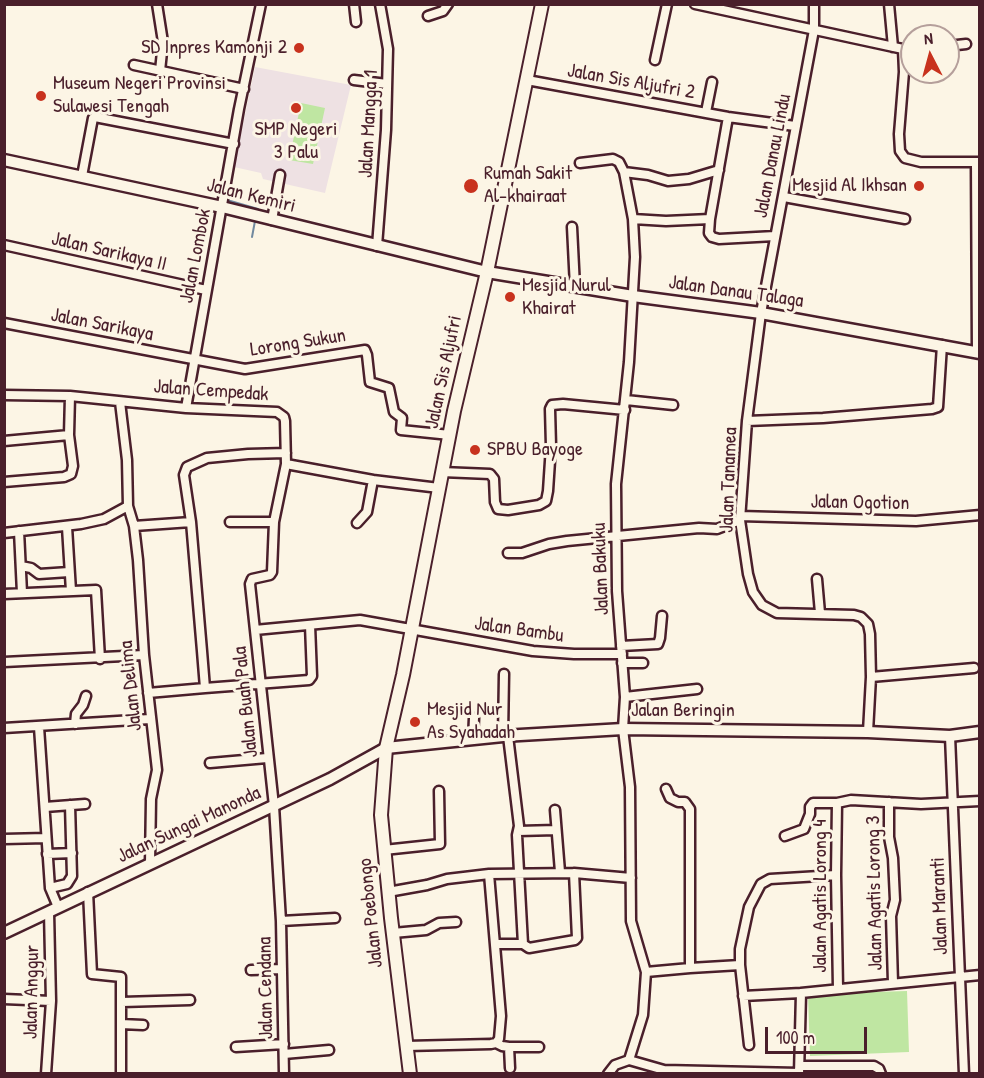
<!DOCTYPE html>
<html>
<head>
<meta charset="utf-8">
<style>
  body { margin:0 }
  #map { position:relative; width:984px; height:1078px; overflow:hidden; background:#fcf5e5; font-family:"Patrick Hand",sans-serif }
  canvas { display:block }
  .frame { position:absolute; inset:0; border:6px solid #4a1f2b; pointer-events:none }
  .north { position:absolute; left:900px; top:24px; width:60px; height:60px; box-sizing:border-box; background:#fcf5e5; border:2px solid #b59f9b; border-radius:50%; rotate:354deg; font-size:16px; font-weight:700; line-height:24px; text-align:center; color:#4a1f2b }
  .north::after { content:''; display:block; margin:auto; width:21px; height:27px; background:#c8321e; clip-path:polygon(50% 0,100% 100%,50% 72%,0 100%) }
  .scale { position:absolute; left:765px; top:1027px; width:102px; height:27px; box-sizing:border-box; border:3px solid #4a1f2b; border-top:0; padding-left:8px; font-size:18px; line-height:21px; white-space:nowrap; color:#4a1f2b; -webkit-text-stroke:4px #fcf5e5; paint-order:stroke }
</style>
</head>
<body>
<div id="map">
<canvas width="984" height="1078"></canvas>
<div class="frame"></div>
<div class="north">N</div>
<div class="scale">100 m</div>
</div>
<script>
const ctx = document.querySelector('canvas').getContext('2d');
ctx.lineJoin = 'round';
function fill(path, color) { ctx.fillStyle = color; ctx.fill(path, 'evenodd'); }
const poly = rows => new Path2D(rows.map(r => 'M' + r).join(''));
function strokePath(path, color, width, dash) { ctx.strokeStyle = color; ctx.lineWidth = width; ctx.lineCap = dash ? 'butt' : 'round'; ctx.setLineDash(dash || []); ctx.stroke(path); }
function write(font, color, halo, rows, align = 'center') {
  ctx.font = font + ' "Patrick Hand",sans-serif'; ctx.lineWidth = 6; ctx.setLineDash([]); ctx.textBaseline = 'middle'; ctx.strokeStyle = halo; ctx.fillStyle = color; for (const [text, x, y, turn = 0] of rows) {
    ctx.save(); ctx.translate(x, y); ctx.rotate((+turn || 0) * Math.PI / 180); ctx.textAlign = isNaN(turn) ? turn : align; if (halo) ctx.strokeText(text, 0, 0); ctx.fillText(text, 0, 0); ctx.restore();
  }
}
fill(poly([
  [255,67,351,85,325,193,263,179,261,173,234,167]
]), '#eee1e3');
fill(poly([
  [301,103,325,108,313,164,289,160],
  [907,991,909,1052,810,1056,808,994]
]), '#bfe6a2');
strokePath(poly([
  [227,200,258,209],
  [252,237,255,221]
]), '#71899f', 2);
const minor = poly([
  [157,4,163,42,160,71],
  [354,4,356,22],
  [695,4,903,49,904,72,899,134,900,151,905,158,921,162,980,162],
  [814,4,814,30,761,313,747,421,740,520,748,574,753,592,762,605,777,613,854,615,861,617,868,624,870,634,871,677,868,732],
  [889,4,893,47],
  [428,16,443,11,448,4],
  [948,46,966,44],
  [655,60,667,4],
  [134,65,244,89],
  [354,80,387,84],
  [527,80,728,117,795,126],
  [706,112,712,82],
  [976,162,977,352],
  [580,163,613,159,619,162,624,172],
  [82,176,93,118,95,117,234,144],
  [784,197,905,219],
  [633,219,666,221,710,219,728,117],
  [710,219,709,233,712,237,719,239,775,236],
  [272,220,280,175],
  [572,227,575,287],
  [4,245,206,290],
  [377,246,386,130,388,49,380,4],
  [4,323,245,369,365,350,367,355,370,382,389,388,394,412,402,418,401,430,450,435],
  [4,395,70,396,186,408,277,412,284,417,285,421,286,464,373,480,439,488],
  [626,400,673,405],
  [120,402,127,460,128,506,134,526,138,560,144,655,157,770,151,799,150,863],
  [186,408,239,109,261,4],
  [747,421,823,418,932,409,938,407,942,345],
  [4,441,69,435,70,396],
  [442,472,490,474,494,479,495,502,498,509,508,510,539,505,546,501,548,491,551,446,550,409,552,405,563,404,625,410],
  [4,482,64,477,71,474,73,466,69,435],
  [740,516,916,521,980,515],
  [191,522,184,475,187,467,207,458,248,454,286,453],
  [230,522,274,522],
  [357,523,367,512,373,480],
  [134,526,191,522,202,651,205,688,148,693],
  [67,527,71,591],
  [19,531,22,593],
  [4,533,81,524,104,519,128,506],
  [508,553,522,553,549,544,567,541,699,528,717,529,740,520],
  [21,566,31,568,39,574,69,572],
  [817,579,820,613],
  [4,594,96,590,100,659],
  [255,630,360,620,533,651,574,654,622,654],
  [621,646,658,644,660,638,662,616],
  [4,662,144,655],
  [622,663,643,663],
  [871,677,974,668],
  [205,688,309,680,312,676,310,625],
  [625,697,697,689],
  [75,724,76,714,83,705,86,696],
  [39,727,50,888,58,907],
  [4,728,150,719],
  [503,736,504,674],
  [508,736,519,826,517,835,523,944],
  [950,736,964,1074],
  [473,739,474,718],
  [210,763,267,758],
  [889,802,889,837,893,858,895,900,891,916,893,983],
  [45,807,85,804],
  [555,810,560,872],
  [518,831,556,830],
  [785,836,804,829,810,814,810,807,813,803,837,803],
  [4,839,46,838],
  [384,850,440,844,439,791],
  [47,854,72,853],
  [50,888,67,884,72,876,70,805],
  [88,892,92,974,121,977,121,1074],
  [388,892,427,885,447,879,489,874,574,873,631,878],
  [281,921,335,918],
  [393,933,426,930,439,923,456,922],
  [495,944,523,944,529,948,575,940,577,938,574,873],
  [690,968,740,965],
  [251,970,282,969],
  [646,972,690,968,690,809,685,802,678,802,670,798,666,789],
  [838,988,836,875,837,803,851,800,921,804,980,801],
  [743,996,801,993],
  [4,999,51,1001],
  [122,1002,190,1000],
  [121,1024,143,1025],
  [496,1043,502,1046,509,1047,539,1047],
  [749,1045,740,965,740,949,749,907,761,884,770,879,836,875],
  [406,1046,491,1044,496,1043,499,1039,501,1016,489,874],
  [236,1047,284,1044],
  [509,1047,510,1068],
  [284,1054,329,1050],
  [629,1060,643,1015,646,972,631,921,630,787,623,729,625,697,617,591,616,484,629,362,635,257,633,219,624,172,648,175,668,181,689,179,719,170],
  [629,1060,664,1070,799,1073],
  [800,1066,874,1066,879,1069,881,1074],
  [46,1074,51,1001,49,912],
  [284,1074,281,921,274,806,250,584,252,579,270,575,272,572,274,522,286,464],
  [608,1074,615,1065,629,1060],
  [799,1074,801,993,980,975]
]);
const tertiary = poly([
  [4,160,222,207,487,272,633,296,761,313,980,353],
  [4,933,330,779,386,748,503,736,623,729,868,732,950,736,980,732]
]);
const secondary = poly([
  [410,1074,391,918,381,815,386,748,403,675,454,411,487,272,542,4]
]);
strokePath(minor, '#4a1f2b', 13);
strokePath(tertiary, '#4a1f2b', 15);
strokePath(secondary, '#4a1f2b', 16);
strokePath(minor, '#fcf5e5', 8);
strokePath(tertiary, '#fcf5e5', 10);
strokePath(secondary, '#fcf5e5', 12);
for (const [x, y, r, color] of [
  [299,48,6,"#c8321e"],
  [41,96,6,"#c8321e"],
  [296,108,6,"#c8321e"],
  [471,186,8,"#c8321e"],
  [919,186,6,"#c8321e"],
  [510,297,6,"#c8321e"],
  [475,450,6,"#c8321e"],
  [415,722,6,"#c8321e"]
]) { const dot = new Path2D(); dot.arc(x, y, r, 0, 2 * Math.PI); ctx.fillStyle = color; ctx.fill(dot); strokePath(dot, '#fcf5e5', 2); }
write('20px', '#4a1f2b', '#fcf5e5', [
  ["SD Inpres Kamonji 2",287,48,"right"],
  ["Museum Negeri Provinsi",53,84],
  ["Sulawesi Tengah",53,107],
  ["SMP Negeri",296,130,"center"],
  ["3 Palu",296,153,"center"],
  ["Rumah Sakit",484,174],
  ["Al-khairaat",484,197],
  ["Mesjid Al Ikhsan",907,186,"right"],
  ["Mesjid Nurul",522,286],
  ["Khairat",522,309],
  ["SPBU Bayoge",487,450],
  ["Mesjid Nur",427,710],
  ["As Syahadah",427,733]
], 'left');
write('20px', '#4a1f2b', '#fcf5e5', [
  ["Jalan Sis Aljufri 2",631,82,10],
  ["Jalan Mangga 1",369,124,-87],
  ["Jalan Danau Lindu",773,156,-79],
  ["Jalan Kemiri",251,196,14],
  ["Jalan Sarikaya II",109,252,13],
  ["Jalan Lombok",196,256,-79],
  ["Jalan Danau Talaga",736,292,8],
  ["Jalan Sarikaya",102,325,11],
  ["Lorong Sukun",298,343,-9],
  ["Jalan Sis Aljufri",444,372,-78],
  ["Jalan Cempedak",211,391,4],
  ["Jalan Tanamea",729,480,-88],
  ["Jalan Ogotion",860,503,1],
  ["Jalan Bakuku",601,569,-92],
  ["Jalan Bambu",519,630,8],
  ["Jalan Delima",131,686,-96],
  ["Jalan Buah Pala",246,702,-96],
  ["Jalan Beringin",683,711],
  ["Jalan Sungai Manonda",189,825,-25],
  ["Jalan Agatis Lorong 3",875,893,-91],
  ["Jalan Agatis Lorong 4",821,896,-90],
  ["Jalan Maranti",940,906,-92],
  ["Jalan Poebongo",371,913,-96],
  ["Jalan Cendana",266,988,-91],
  ["Jalan Anggur",32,992,-89]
]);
</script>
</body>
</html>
